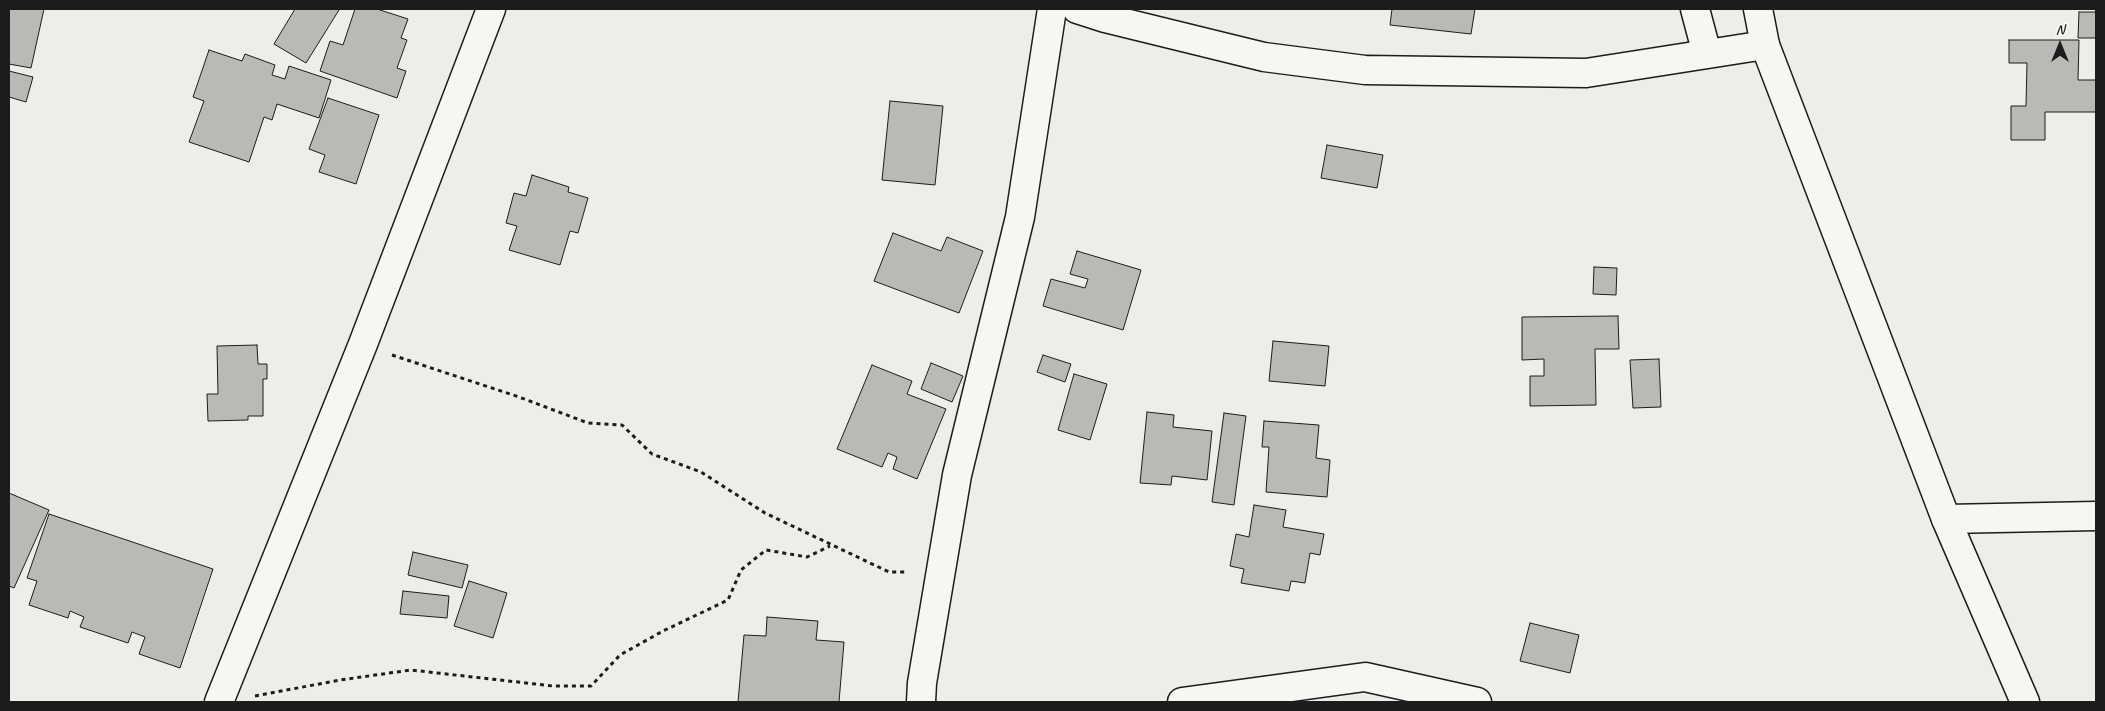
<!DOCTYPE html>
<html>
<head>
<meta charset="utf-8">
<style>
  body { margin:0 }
  #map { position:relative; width:2105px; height:711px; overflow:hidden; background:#edede9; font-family:Caveat,sans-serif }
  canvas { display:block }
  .frame { position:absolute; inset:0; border:10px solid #1c1c1c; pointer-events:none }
  .north { position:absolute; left:2035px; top:20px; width:50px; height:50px; -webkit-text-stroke:4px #f6f6f2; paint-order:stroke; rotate:0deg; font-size:14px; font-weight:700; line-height:20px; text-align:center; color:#1c1c1c }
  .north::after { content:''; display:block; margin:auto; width:18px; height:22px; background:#1c1c1c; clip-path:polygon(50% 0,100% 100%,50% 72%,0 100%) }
</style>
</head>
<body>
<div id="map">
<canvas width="2105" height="711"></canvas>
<div class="frame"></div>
<div class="north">N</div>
</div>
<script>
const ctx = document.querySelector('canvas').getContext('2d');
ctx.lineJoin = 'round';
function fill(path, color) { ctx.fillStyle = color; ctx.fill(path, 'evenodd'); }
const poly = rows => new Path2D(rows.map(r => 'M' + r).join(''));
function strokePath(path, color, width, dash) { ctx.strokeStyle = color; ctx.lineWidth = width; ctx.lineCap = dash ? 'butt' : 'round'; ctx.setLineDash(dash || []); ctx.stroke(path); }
const building = poly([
  [9,9,44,9,31,68,9,64,9,9],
  [295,9,336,9,339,10,306,63,274,44,295,9],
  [355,9,377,9,408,19,401,38,407,40,397,68,406,71,397,98,320,71,330,41,343,45,355,9],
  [1392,9,1475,9,1471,34,1390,25,1392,9],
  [2079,12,2096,12,2096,38,2078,38,2079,12],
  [2009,40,2079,40,2078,80,2096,80,2096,112,2045,112,2045,140,2011,140,2011,106,2026,106,2027,63,2009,63,2009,40],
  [209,50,242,61,245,54,275,65,272,75,285,79,289,66,331,80,319,118,277,104,272,120,264,117,249,162,189,142,204,101,193,97,209,50],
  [9,71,33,77,26,102,9,97,9,71],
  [328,98,379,115,356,184,319,172,325,155,309,149,328,98],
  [890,101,943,106,935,185,882,180,890,101],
  [1327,145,1383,155,1377,188,1321,178,1327,145],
  [532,175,569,187,568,192,588,198,578,233,570,231,560,265,509,250,517,226,506,223,514,193,526,196,532,175],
  [893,233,941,251,947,237,983,251,959,313,874,281,893,233],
  [1077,251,1141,270,1123,330,1043,306,1051,279,1085,288,1088,279,1070,274,1077,251],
  [1594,267,1617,268,1616,295,1593,294,1594,267],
  [1618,316,1619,349,1595,349,1596,405,1530,406,1530,376,1544,376,1544,359,1522,360,1522,317,1618,316],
  [1273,341,1329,346,1325,386,1269,381,1273,341],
  [257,345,258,364,267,364,267,379,263,379,263,416,248,416,248,420,208,421,207,394,218,394,217,346,257,345],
  [1043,355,1071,364,1065,382,1037,372,1043,355],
  [1659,359,1661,407,1633,408,1630,360,1659,359],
  [931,363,963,376,952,402,921,389,931,363],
  [872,365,912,381,907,394,946,409,917,479,893,469,897,457,888,453,882,467,837,449,872,365],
  [1074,374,1107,384,1090,440,1058,430,1074,374],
  [1147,412,1174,415,1173,427,1212,431,1207,480,1172,476,1171,485,1140,483,1147,412],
  [1224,413,1246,416,1234,505,1212,502,1224,413],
  [1264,421,1319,425,1316,458,1330,460,1327,497,1266,492,1269,447,1262,447,1264,421],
  [9,493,49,510,14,588,9,586,9,493],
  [1254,505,1286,510,1283,527,1324,534,1320,555,1310,553,1305,583,1291,581,1289,591,1241,583,1244,569,1230,566,1236,534,1249,537,1254,505],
  [49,514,213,569,180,668,139,654,145,637,132,632,128,643,80,627,84,617,70,611,68,618,29,605,37,581,27,578,49,514],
  [413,552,468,565,462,588,408,575,413,552],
  [469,581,507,593,493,638,454,626,469,581],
  [403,591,449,596,447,618,400,614,403,591],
  [767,617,818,621,816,640,844,642,839,702,738,702,744,635,766,636,767,617],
  [1530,623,1579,635,1570,673,1520,661,1530,623]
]);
fill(building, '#b9b9b6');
strokePath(building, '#1c1c1c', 1);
const minor = poly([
  [1077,9,1105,18,1264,57,1365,70,1586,73,1765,45],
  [1695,9,1707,54],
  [1946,519,2096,516],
  [219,702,363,344,491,9],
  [921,702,922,683,957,475,1020,217,1052,9]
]);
const tertiary = poly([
  [1182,702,1365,677,1477,702]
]);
const trunk = poly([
  [1758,9,1765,45,1946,519,2025,702]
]);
strokePath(minor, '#1c1c1c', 31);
strokePath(tertiary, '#1c1c1c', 31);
strokePath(trunk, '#1c1c1c', 31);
strokePath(poly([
  [392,355,519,397,588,423,622,425,652,454,701,472,765,513,889,572,908,572],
  [255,696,340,680,411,670,553,686,591,686,620,655,663,631,728,600,741,570,766,550,807,557,830,546]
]), '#1c1c1c', 3, [4, 4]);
strokePath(minor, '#f6f6f2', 28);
strokePath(tertiary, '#f6f6f2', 28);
strokePath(trunk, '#f6f6f2', 28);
</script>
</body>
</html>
